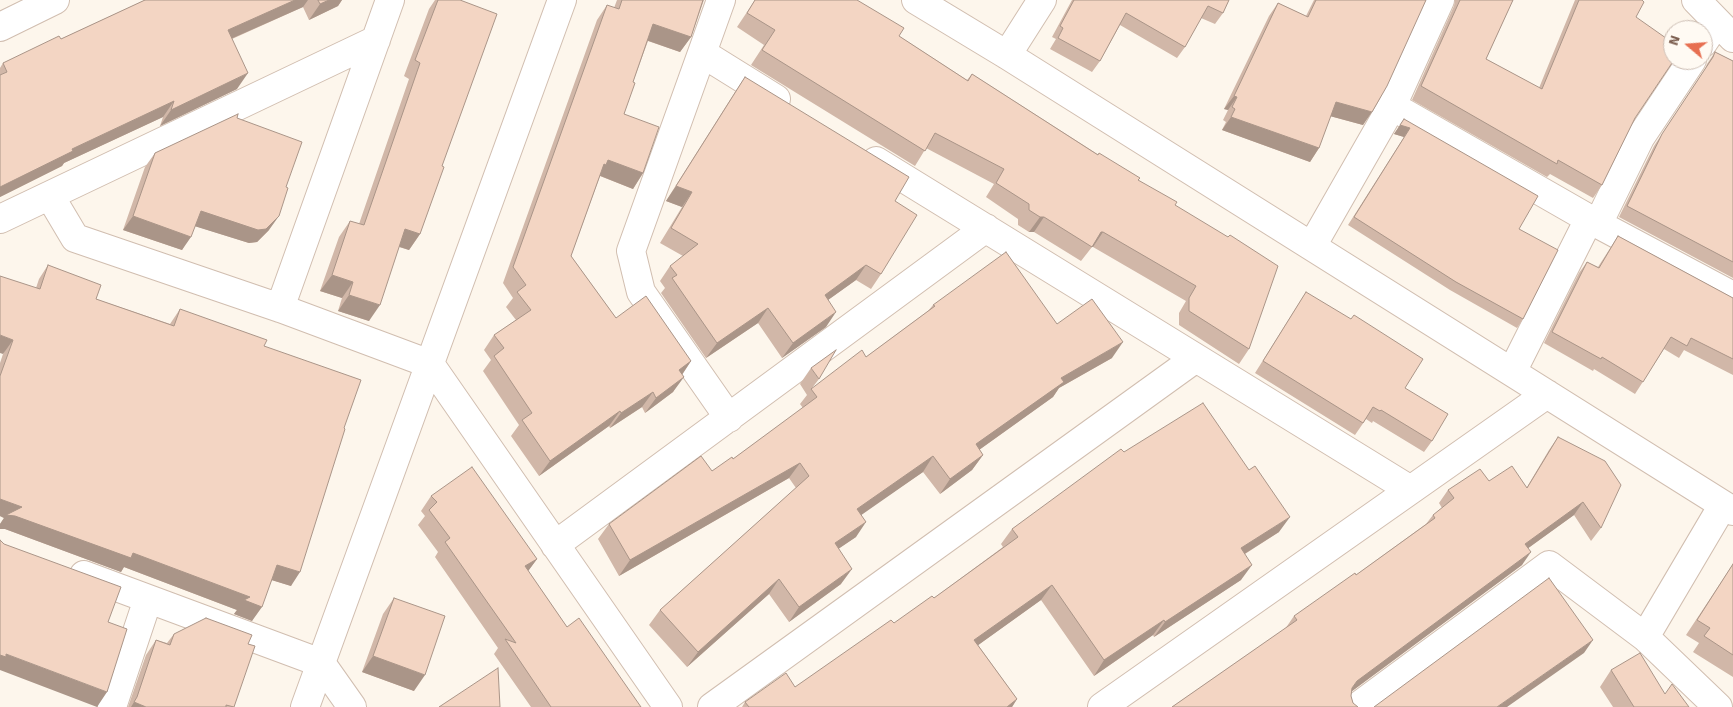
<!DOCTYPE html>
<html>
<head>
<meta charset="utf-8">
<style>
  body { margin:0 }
  #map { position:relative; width:1733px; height:707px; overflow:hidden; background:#fdf6ec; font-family:Signika,sans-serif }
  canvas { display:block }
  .north { position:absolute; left:1663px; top:20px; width:50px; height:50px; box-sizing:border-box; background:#fffaf3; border:1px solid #cabbb1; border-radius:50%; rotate:288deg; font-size:14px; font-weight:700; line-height:20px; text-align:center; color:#7a5c4d }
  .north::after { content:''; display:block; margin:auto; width:18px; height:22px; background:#e76f51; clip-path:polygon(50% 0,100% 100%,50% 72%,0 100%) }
</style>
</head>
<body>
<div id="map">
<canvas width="1733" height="707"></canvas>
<div class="north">N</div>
</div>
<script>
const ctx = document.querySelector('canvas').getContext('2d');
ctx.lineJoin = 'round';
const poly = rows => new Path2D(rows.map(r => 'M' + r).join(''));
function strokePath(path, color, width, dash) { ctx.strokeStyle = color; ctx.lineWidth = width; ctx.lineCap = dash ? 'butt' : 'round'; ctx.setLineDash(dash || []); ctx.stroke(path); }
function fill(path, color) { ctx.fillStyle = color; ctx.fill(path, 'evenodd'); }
const minor = poly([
  [721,0,631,251,641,292,729,418],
  [916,0,1007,55,1733,511],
  [1696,0,1733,38],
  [0,27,55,0],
  [1703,43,1717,22],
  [702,53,776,99],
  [1007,55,1042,0],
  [1392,106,1598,224,1733,296],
  [876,161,1409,489],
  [50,196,75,238,280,308,430,364,668,707],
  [0,219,376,40],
  [1598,224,1640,138,1692,60],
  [1312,246,1392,106,1440,0],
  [280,308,390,0],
  [1512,372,1589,219],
  [555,545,986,228],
  [84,575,321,663,352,707],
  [1645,637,1723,505],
  [112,707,148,599],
  [305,707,562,0],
  [712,707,1196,358],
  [1102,707,1547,394],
  [1357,707,1549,565,1645,637,1718,707]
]);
strokePath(minor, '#d1beb0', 30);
strokePath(minor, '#fff', 28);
fill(poly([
  [145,0,342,0,338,6,309,20,303,7,232,39,237,89,160,126,163,117,64,163,62,166,0,197,0,68,3,63,61,39],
  [435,0,460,0,442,166,420,234,409,250,399,247,369,321,338,311,342,298,320,291,339,237,350,221,359,224,409,79,404,76,429,9],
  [617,0,704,0,691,37,680,52,648,41,633,82,624,114,643,173,633,189,600,176,571,256,616,318,691,361,682,375,673,392,645,413,642,407,610,428,609,426,539,476,511,436,519,425,483,371,491,360,484,350,494,335,516,320,506,307,513,298,503,283,597,20,607,5,614,8],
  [755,0,857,0,899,36,967,80,972,74,1138,180,1175,205,1249,349,1239,364,1179,325,1179,313,1186,301,1093,247,1092,247,1081,261,1034,232,1029,232,1018,225,1018,219,986,197,994,184,926,148,915,166,751,65,764,45,737,27],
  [1072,0,1229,0,1223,13,1215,24,1201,18,1185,47,1177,58,1120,25,1100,61,1092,72,1050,49,1056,39,1052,37],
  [1314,0,1426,0,1363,125,1330,116,1319,148,1310,162,1222,130,1226,122,1223,120,1228,110,1224,109,1269,16,1278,3,1306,16],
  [1455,0,1513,0,1486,59,1539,88,1575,0,1642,0,1636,17,1635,118,1602,185,1593,198,1550,174,1547,177,1412,100,1454,6],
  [1715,52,1733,61,1733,278,1619,217,1654,146,1705,69,1707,64],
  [745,77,895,201,881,274,871,289,856,280,828,300,826,327,782,358,758,323,706,358,661,293,665,288,660,281,670,266,683,256,660,243,682,207,666,201,735,92],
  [237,118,269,230,257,242,249,243,195,226,182,250,123,230,145,167,155,153],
  [1404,119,1519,229,1523,319,1517,328,1450,290,1348,225,1404,137,1394,134],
  [1618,236,1733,298,1733,375,1684,350,1679,358,1664,349,1635,394,1594,369,1593,371,1544,343,1579,273,1587,262,1598,267],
  [48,265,96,299,170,324,180,309,264,346,344,428,291,586,272,580,252,621,234,614,237,610,124,567,121,572,5,529,0,529,0,524,4,518,0,516,0,363,3,354,36,288,39,279],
  [1306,292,1405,388,1432,441,1424,452,1373,421,1372,423,1366,419,1355,435,1255,373],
  [933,305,1057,324,1112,358,1059,388,1053,397,979,450,983,455,972,470,940,494,923,472,861,514,856,537,839,548,841,584,789,622,769,594,687,667,649,625,660,610,796,488,789,478,619,576,598,539,609,524,712,471,733,459,803,408,800,404,807,395,800,384,811,368,819,379,812,388,866,357,928,311],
  [1558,437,1601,528,1591,541,1574,515,1528,548,1522,565,1351,692,1351,696,1353,703,1172,707,1285,629,1294,616,1356,575,1426,524,1433,515,1442,508,1439,503,1448,490,1489,481,1527,487,1549,450],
  [1124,452,1279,532,1245,554,1241,580,1154,637,1153,635,1094,676,1041,600,978,645,1017,699,1012,707,742,707,745,702,795,687,934,598,1003,547,1001,544,1012,529],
  [431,496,537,559,528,571,567,627,641,707,531,707,494,654,498,648,435,557,438,552,418,525,425,516,421,511],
  [1733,564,1733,677,1693,652,1699,643,1686,635],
  [394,598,414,691,362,672,383,614],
  [174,634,248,644,234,707,128,707,146,655,156,640,167,643],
  [1611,670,1665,694,1689,707,1613,707,1600,687]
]), '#d1b7a8');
fill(poly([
  [295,0,308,0,303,7,217,45,228,30],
  [329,0,342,0,338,6,309,20,320,4],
  [653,24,691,37,680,52,643,39],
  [248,73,237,89,160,126,171,110],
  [1234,96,1237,97,1228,110,1224,109],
  [174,101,163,117,64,163,62,166,0,197,0,187,72,149],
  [1336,102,1372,112,1363,125,1326,115],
  [1231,117,1319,148,1310,162,1222,130],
  [1400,125,1410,128,1404,137,1394,134],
  [608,160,643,173,633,189,598,175,604,164],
  [676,186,692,192,682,207,666,201],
  [201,211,279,216,269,230,257,242,249,243,191,225],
  [133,216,191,237,182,250,123,230],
  [1040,217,1044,217,1034,232,1029,232],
  [405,229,420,234,409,250,394,245],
  [1101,232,1103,232,1093,247,1091,246],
  [866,265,856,280,814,310,825,295],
  [332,275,353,282,342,298,320,291],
  [349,295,380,305,369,321,338,311],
  [768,308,758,323,706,358,717,343],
  [836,312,826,327,782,358,793,343],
  [0,335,13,340,3,354,0,353],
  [1123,342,1112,358,1059,388,1053,397,965,460,976,444,1061,378],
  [691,361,681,376,679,370],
  [684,377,673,392,645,413,656,398],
  [653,392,642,407,610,428,621,413],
  [620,411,609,426,539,476,550,461],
  [983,455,972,470,940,494,950,479],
  [933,456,923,472,847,525,857,509],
  [800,463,789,478,619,576,630,560],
  [0,499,22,507,133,553,250,597,262,607,252,621,234,614,237,610,124,567,121,572,5,529,0,529,0,524,4,518,0,516],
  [1583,502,1574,515,1516,557,1525,544],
  [1290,517,1279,532,1230,563,1241,548],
  [866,522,856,537,825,558,835,543],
  [1531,552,1522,565,1348,694,1357,681],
  [537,559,526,574,525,566],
  [277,565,300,572,291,586,268,579],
  [1252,565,1241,580,1154,637,1165,622],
  [852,569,841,584,789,622,799,607],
  [779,579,769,594,687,667,698,652],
  [1052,585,1041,600,963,656,974,640],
  [1164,620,1153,635,1094,676,1104,660],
  [1593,640,1584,653,1507,707,1497,707],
  [6,654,107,692,97,707,0,670,0,655],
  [373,656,425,675,414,691,362,672],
  [1017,699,1012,707,1007,707],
  [134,702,146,707,131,707]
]), '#aa9588');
const building = poly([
  [145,0,295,0,228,30,248,73,171,110,174,101,72,149,73,151,0,187,0,75,7,72,3,63,59,36,61,39,145,0],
  [318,0,329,0,320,4,318,0],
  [438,0,460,0,497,14,442,166,444,167,420,234,405,229,380,305,349,295,353,282,332,275,350,221,364,225,420,63,415,60,438,0],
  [622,0,703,0,691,37,653,24,633,82,635,83,624,114,659,127,643,173,608,160,606,165,604,164,571,256,616,318,646,296,691,361,679,370,684,377,656,398,653,392,621,413,620,411,550,461,522,420,532,413,494,356,504,348,494,335,531,310,517,292,526,285,513,267,607,5,619,9,622,0],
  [755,0,857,0,904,28,899,36,968,81,972,74,1098,155,1099,153,1140,178,1138,180,1177,202,1175,205,1228,237,1230,235,1278,266,1249,349,1189,311,1189,298,1196,286,1103,232,1101,232,1092,247,1044,217,1040,217,1029,210,1029,204,996,183,1004,169,935,133,925,151,762,50,775,30,747,13,755,0],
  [1074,0,1229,0,1223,13,1208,6,1185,47,1126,13,1100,61,1058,38,1063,28,1060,26,1074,0],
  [1316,0,1426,0,1387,86,1372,112,1336,102,1319,148,1231,117,1235,109,1232,107,1237,97,1234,96,1278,3,1308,17,1316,0],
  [1460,0,1513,0,1486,59,1542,89,1579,0,1642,0,1644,2,1636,17,1673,43,1673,60,1674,60,1635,118,1602,185,1558,160,1557,164,1421,86,1460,0],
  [1715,52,1733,61,1733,262,1627,206,1662,134,1713,57,1715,52],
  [745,77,909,177,895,201,917,215,881,274,866,265,825,295,836,312,793,343,768,308,717,343,672,278,677,275,670,266,698,244,671,228,692,192,676,186,745,77],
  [238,114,237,118,302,142,286,187,288,188,279,216,266,229,258,230,201,211,191,237,133,216,155,153,238,114],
  [1404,119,1538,196,1519,229,1558,250,1523,319,1456,282,1354,217,1410,128,1400,125,1404,119],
  [1618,236,1733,298,1733,359,1691,338,1687,346,1671,337,1643,382,1602,357,1601,359,1552,332,1587,262,1599,268,1618,236],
  [1006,252,1057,324,1092,299,1123,342,1061,378,1064,382,976,444,983,455,950,479,933,456,857,509,866,522,835,543,852,569,799,607,779,579,698,652,660,610,809,476,800,463,630,560,609,524,701,456,712,471,732,457,733,459,817,397,811,389,862,350,866,357,935,306,933,305,1006,252],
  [48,265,101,285,96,299,174,326,180,309,267,340,264,346,361,380,344,428,345,429,300,572,277,565,262,607,244,600,250,597,133,553,131,558,15,516,6,515,22,507,0,499,0,376,13,340,0,335,0,276,40,289,48,265],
  [1306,292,1351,319,1354,315,1423,359,1405,388,1448,414,1432,441,1381,410,1380,411,1373,407,1363,423,1263,361,1306,292],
  [836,350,819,379,811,368,836,350],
  [1203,403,1249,470,1255,466,1290,517,1241,548,1252,565,1165,622,1164,620,1104,660,1052,585,974,640,1017,699,1007,707,749,707,745,702,786,673,795,687,891,620,894,623,932,596,934,598,1018,537,1012,529,1121,449,1124,452,1203,403],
  [1558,437,1605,461,1621,485,1601,528,1583,502,1525,544,1531,552,1357,681,1352,688,1351,696,1353,703,1358,707,1172,707,1297,620,1294,616,1355,573,1356,575,1435,518,1433,515,1454,498,1448,490,1480,469,1489,481,1512,466,1527,488,1558,437],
  [472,467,537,559,525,566,567,627,579,618,641,707,551,707,505,639,516,643,445,542,450,538,429,510,437,502,431,496,472,467],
  [0,540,4,544,121,587,108,622,127,629,107,692,6,654,6,657,0,655,0,540],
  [1733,564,1733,655,1704,636,1710,628,1697,620,1733,564],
  [1549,578,1593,640,1497,707,1374,707,1549,578],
  [394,598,445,616,425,675,373,656,394,598],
  [206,618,252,635,248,644,255,646,234,707,226,705,226,707,146,707,134,702,137,697,156,640,170,645,174,634,206,618],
  [1640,653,1665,694,1672,684,1689,707,1634,707,1611,670,1640,653],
  [498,668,500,707,439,707,498,668]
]);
fill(building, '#f3d5c3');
strokePath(building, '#aa9588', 1);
</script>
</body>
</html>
